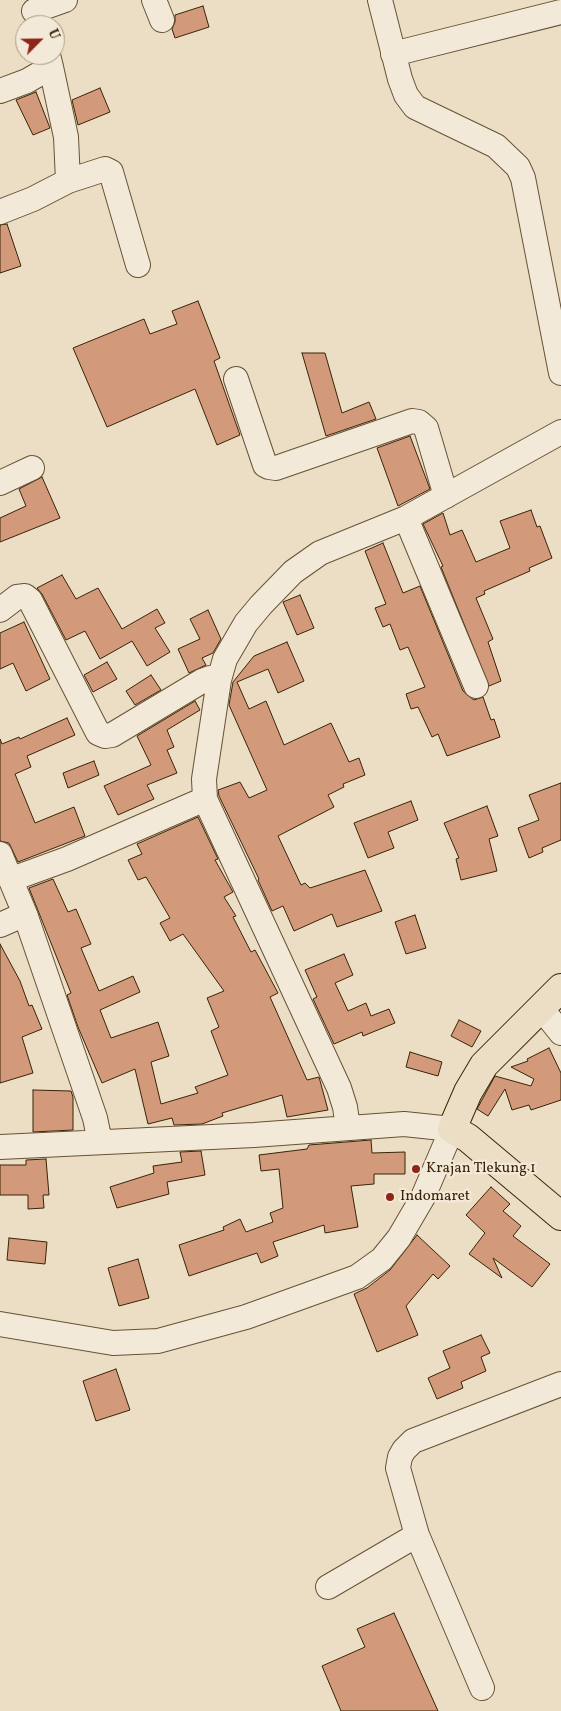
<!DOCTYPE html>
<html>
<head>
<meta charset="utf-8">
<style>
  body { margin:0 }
  #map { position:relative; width:561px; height:1711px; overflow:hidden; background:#ecddc5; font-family:Vollkorn,serif }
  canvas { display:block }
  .north { position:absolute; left:15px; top:15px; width:50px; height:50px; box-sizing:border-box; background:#f3e9d9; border:1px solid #a99a84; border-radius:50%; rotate:67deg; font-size:14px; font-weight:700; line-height:20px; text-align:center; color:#392405 }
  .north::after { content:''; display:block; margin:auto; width:18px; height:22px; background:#8f2418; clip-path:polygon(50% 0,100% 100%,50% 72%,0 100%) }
</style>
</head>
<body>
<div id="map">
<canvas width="561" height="1711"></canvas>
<div class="north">U</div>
</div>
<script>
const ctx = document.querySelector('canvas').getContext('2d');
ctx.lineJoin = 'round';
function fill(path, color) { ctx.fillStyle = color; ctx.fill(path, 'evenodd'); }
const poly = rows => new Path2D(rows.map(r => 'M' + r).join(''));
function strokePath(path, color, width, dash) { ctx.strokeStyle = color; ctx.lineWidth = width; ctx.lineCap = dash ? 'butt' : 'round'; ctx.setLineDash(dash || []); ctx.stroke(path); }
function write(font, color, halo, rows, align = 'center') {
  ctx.font = font + ' Vollkorn,serif'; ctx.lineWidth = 4.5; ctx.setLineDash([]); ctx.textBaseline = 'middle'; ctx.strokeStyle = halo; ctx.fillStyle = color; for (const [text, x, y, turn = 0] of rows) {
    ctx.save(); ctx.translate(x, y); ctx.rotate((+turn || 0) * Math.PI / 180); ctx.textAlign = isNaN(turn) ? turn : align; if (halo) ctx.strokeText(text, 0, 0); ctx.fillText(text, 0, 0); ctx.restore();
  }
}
const building = poly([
  [203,6,209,27,175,38,172,29,175,22,175,15,203,6],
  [100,88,110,112,78,125,72,100,100,88],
  [36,92,50,128,33,135,16,100,36,92],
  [7,224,21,266,0,273,0,225,7,224],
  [198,301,220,358,214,361,240,435,217,445,195,389,107,427,73,348,144,319,150,334,177,324,172,311,198,301],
  [302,353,325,353,342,413,369,402,376,419,326,436,302,353],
  [410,436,430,489,398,506,377,448,410,436],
  [42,477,60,518,0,542,0,518,26,506,19,489,42,477],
  [531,510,537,527,540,526,552,558,529,568,530,571,484,591,485,594,476,598,493,639,488,642,501,681,489,686,441,567,443,566,423,524,443,513,450,535,462,530,476,562,510,548,500,521,531,510],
  [383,543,403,593,420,586,463,691,474,700,483,697,491,720,494,719,500,737,447,756,438,734,432,737,418,707,411,709,406,694,425,687,408,647,400,650,390,624,383,627,375,608,386,604,365,551,383,543],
  [62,575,76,599,98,588,122,629,157,609,165,623,155,628,170,652,147,666,132,641,100,659,85,631,66,640,42,594,37,588,62,575],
  [300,595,314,628,297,635,283,602,300,595],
  [208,610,221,639,213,653,202,658,206,665,189,673,178,649,200,639,190,619,208,610],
  [24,622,50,679,26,691,13,663,0,669,0,633,24,622],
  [287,642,304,681,278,693,268,669,237,682,249,709,266,701,284,745,331,723,349,762,359,758,365,775,343,784,344,787,328,795,334,807,278,836,301,885,305,883,310,888,365,870,382,911,337,927,332,914,294,931,283,906,272,911,258,880,259,879,219,796,218,790,240,782,249,798,267,790,229,705,233,682,254,656,287,642],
  [107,662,117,679,93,692,84,675,107,662],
  [151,675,161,690,135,705,126,691,151,675],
  [195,701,200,710,167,730,174,747,167,750,177,773,147,785,154,799,118,815,104,786,151,765,137,736,195,701],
  [67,718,75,735,27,756,31,767,15,774,35,823,74,807,85,836,18,862,9,843,0,841,0,739,2,744,19,737,20,739,67,718],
  [94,761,99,775,68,788,63,773,94,761],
  [561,783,561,840,542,848,543,852,529,858,518,828,539,820,529,795,561,783],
  [411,801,418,820,388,832,394,848,368,858,354,823,411,801],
  [487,806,498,836,489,839,497,871,461,880,456,859,459,858,444,823,487,806],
  [198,817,218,859,215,860,233,892,224,897,236,916,233,917,251,952,255,950,278,993,270,997,307,1080,319,1077,328,1110,287,1117,282,1095,222,1113,223,1116,202,1124,174,1125,172,1118,148,1124,135,1069,102,1083,78,1027,67,995,71,993,29,888,53,879,68,912,76,909,91,944,81,948,99,991,133,976,140,992,100,1010,111,1038,158,1022,169,1056,151,1062,161,1104,198,1093,195,1087,228,1075,211,1031,219,1027,207,998,224,991,183,934,170,941,160,923,170,918,146,877,138,880,128,860,142,854,137,844,198,817],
  [415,915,426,948,406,954,395,922,415,915],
  [0,944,20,981,29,1006,32,1005,42,1029,22,1037,33,1073,0,1083,0,944],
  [344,954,353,975,335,983,348,1011,366,1003,371,1016,389,1009,395,1023,363,1036,362,1032,334,1044,313,999,317,997,305,970,344,954],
  [459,1020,481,1031,472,1047,451,1036,459,1020],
  [549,1048,561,1073,561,1100,531,1110,529,1105,512,1110,505,1089,488,1116,477,1109,495,1076,531,1086,534,1079,511,1067,528,1061,527,1059,549,1048],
  [410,1052,442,1062,438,1076,406,1067,410,1052],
  [33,1090,71,1091,73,1097,73,1130,33,1132,33,1090],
  [371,1140,372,1153,405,1152,405,1174,374,1174,374,1184,351,1186,358,1227,325,1233,324,1225,273,1242,278,1256,261,1263,257,1253,189,1276,179,1245,224,1230,223,1227,240,1219,246,1232,273,1222,270,1213,283,1208,279,1169,261,1171,259,1155,307,1149,309,1145,371,1140],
  [201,1151,205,1175,167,1182,169,1194,117,1208,110,1187,154,1173,153,1166,182,1162,180,1152,201,1151],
  [46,1159,49,1195,43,1195,44,1208,28,1209,28,1195,0,1195,0,1165,26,1165,26,1160,46,1159],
  [491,1187,510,1204,503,1211,521,1226,513,1236,550,1264,532,1287,493,1258,502,1278,469,1254,485,1233,466,1215,491,1187],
  [417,1235,450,1266,438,1279,433,1274,406,1306,418,1335,377,1352,354,1294,367,1288,390,1270,417,1235],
  [9,1238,47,1242,45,1264,7,1260,9,1238],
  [138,1259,149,1298,119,1306,108,1268,138,1259],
  [481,1335,490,1353,481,1357,486,1371,461,1382,463,1388,437,1399,428,1378,450,1368,443,1351,481,1335],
  [116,1369,130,1410,96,1421,83,1381,116,1369],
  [394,1613,438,1711,341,1711,322,1666,365,1647,357,1629,394,1613]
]);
fill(building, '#d2997a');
strokePath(building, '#392405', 1);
const minor = poly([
  [154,0,162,20],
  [380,0,400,79,406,95,415,107,496,146,518,167,523,178,561,373],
  [34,11,65,0],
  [393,54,561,12],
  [0,91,27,81,51,67,48,55],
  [68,181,105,169,111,172,138,265],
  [0,212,33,199,68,181,66,137,51,67],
  [236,379,265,465,269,467,276,468,412,421,419,422,426,428,446,496],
  [0,483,32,468],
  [406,518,476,686],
  [0,610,17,597,25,596,30,600,98,733,105,736,112,735,202,681,210,678,219,680],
  [0,854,25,914,95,1118,100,1142],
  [12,879,67,859,205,799],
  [0,925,25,914],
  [541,1008,561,1033],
  [348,1128,345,1107,339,1088,205,799,204,779,219,680,225,659,246,623,261,605,293,572,320,553,406,518,561,432],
  [0,1147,254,1135,404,1124,452,1129,423,1197,399,1238,382,1259,357,1277,246,1317,158,1341,113,1343,0,1324],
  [328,1587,417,1535],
  [482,1688,417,1535,398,1468,400,1457,404,1450,413,1441,561,1384]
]);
const major = poly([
  [561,988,484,1065,468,1092,452,1129,468,1138,561,1216]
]);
strokePath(minor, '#665235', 26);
strokePath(major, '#392405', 30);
strokePath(minor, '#f3e9d9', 24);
strokePath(major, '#ecddc5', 28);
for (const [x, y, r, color] of [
  [416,1169,5,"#8f2418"],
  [390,1197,5,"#8f2418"]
]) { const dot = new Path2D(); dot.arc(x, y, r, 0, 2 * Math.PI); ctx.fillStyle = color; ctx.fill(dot); strokePath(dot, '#f3e9d9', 2); }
write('15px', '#392405', '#f3e9d9', [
  ["Krajan Tlekung 1",426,1169],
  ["Indomaret",400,1197]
], 'left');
</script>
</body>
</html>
